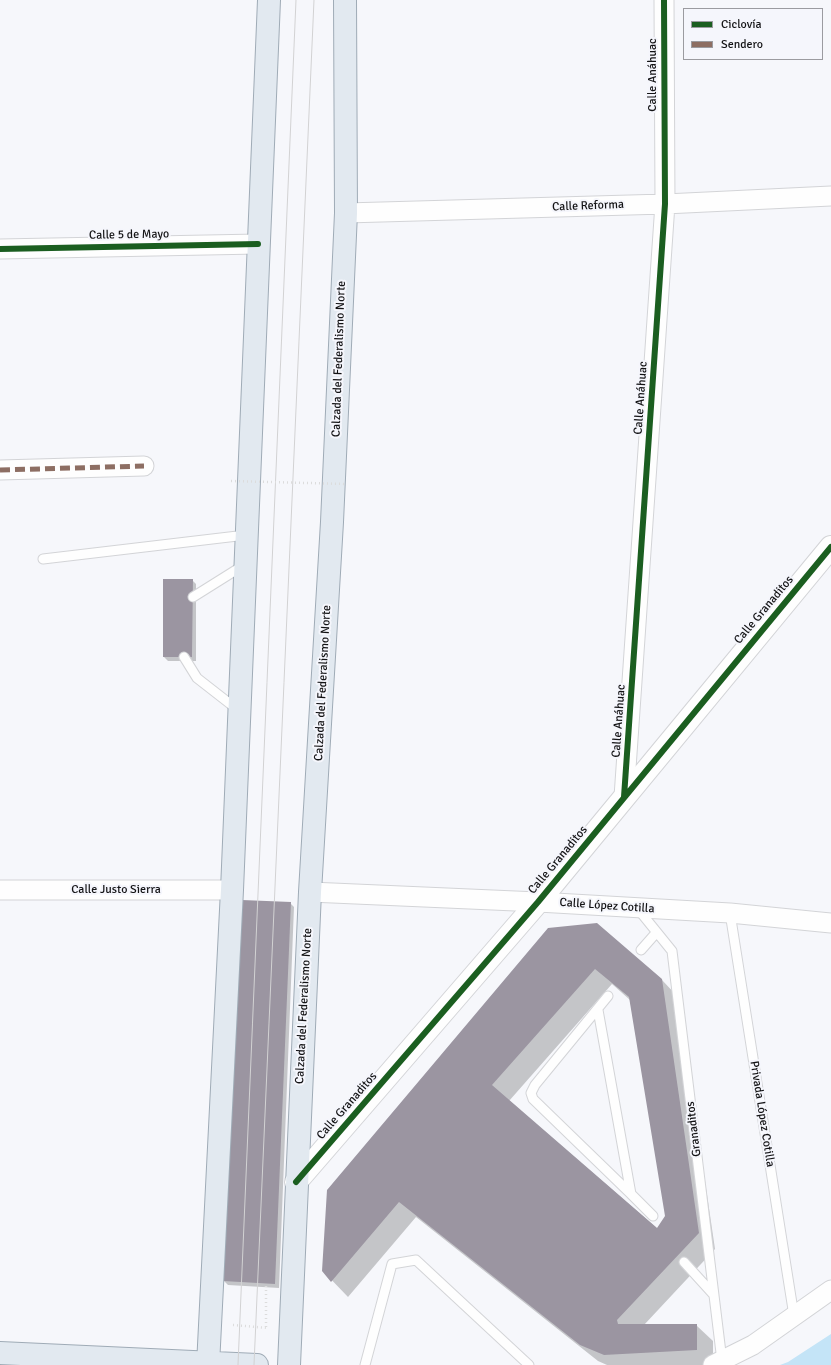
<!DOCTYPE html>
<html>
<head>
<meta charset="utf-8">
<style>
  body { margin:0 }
  #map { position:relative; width:831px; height:1365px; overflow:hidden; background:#f6f7fb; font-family:Signika,sans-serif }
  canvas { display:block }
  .legend { position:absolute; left:683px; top:8px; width:140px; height:52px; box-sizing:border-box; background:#f5f6fc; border:1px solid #9b9ba0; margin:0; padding:5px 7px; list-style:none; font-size:12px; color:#131315 }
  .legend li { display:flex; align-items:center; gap:8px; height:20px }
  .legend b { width:20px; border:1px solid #9b9ba0 }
</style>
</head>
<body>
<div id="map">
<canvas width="831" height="1365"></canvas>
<ul class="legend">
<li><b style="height:5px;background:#1b5e20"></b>Ciclovía</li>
<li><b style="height:5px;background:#8d6e63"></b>Sendero</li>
</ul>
</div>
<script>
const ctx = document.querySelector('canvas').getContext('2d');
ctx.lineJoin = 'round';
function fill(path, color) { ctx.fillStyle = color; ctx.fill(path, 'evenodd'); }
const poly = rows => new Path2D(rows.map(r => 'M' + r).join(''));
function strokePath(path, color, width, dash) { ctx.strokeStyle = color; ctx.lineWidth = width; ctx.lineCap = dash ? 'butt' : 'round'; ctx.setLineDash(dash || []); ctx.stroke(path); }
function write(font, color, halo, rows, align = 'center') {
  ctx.font = font + ' Signika,sans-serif'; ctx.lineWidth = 4; ctx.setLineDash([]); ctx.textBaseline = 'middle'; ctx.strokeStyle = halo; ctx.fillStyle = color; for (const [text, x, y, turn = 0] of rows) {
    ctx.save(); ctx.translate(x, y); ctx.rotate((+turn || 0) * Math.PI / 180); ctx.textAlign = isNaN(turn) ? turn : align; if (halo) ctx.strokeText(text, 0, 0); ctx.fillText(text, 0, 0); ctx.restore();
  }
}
fill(poly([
  [831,1334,831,1365,780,1365,788,1362]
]), '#c4e4f7');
fill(poly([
  [192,580,196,584,196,661,168,661,164,657],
  [290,903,294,907,279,1288,228,1285,224,1281],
  [549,929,662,980,678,997,715,1249,644,1325,696,1325,713,1341,713,1365,607,1365,598,1361,416,1217,348,1297,323,1271],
  [612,984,630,1000,666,1216,658,1229,509,1101]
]), '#0003');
fill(poly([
  [163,579,193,579,192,657,163,657],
  [242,900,291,902,275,1284,223,1281],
  [597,923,662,979,699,1233,617,1320,618,1324,697,1324,697,1350,604,1355,580,1345,399,1202,331,1282,322,1271,327,1190,548,928],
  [595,969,629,997,665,1216,657,1228,492,1085]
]), '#9b95a1');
const service = poly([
  [43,559,246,535],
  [193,597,244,565],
  [184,657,197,678,238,710],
  [638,909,672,951,722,1361],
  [730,913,794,1316],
  [641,950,656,933],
  [598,1010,631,1194,533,1099,531,1093,535,1085,608,996],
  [631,1194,653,1216],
  [684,1262,714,1295],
  [365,1365,392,1264,416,1260,529,1365]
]);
const minor = poly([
  [346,213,665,204,831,196],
  [0,249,258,244],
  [0,470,144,466],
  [624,797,665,204,664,0],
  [0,890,232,890],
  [310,892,538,902,730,913,831,923],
  [713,1365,753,1345,831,1290]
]);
const tertiary = poly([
  [296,1182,538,902,831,547]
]);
const primary = poly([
  [0,1353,257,1365],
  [208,1365,232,890,269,0],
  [289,1365,310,892,332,522,346,213,345,0]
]);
strokePath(service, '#d3d4d7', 11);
strokePath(minor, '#d3d4d7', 21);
strokePath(tertiary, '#d3d4d7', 24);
strokePath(primary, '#9fabb6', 24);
strokePath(poly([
  [233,1325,268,1328],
  [266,1327,266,1284]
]), '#dcdcdc', 2.5, [1, 3]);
strokePath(service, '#fefefe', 9);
strokePath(minor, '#fefefe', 19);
strokePath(tertiary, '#fefefe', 22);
strokePath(primary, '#e2e9f0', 22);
strokePath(poly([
  [238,1365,296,0],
  [254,1365,314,0]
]), '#d2d2d3', 1);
strokePath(poly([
  [231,481,346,484]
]), '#dcdcdc', 2.5, [1, 3]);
strokePath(poly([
  [0,470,144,466]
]), '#8d6e63', 5, [10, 5]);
strokePath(poly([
  [0,249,258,244],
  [624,797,665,204,664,0],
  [296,1182,538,902,831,547]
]), '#1b5e20', 6);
write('12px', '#131315', '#f5f6fc', [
  ["Calle Anáhuac",653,75,-90],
  ["Calle Reforma",588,206,-2],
  ["Calle 5 de Mayo",129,235,-1],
  ["Calzada del Federalismo Norte",339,359,-88],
  ["Calle Anáhuac",641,398,-86],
  ["Calle Granaditos",764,610,-50],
  ["Calzada del Federalismo Norte",323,683,-87],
  ["Calle Anáhuac",619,721,-86],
  ["Calle Granaditos",558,860,-50],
  ["Calle Justo Sierra",116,890],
  ["Calle López Cotilla",607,906,4],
  ["Calzada del Federalismo Norte",304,1006,-87],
  ["Calle Granaditos",347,1106,-49],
  ["Privada López Cotilla",762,1114,81],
  ["Granaditos",694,1129,-97]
]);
</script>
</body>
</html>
